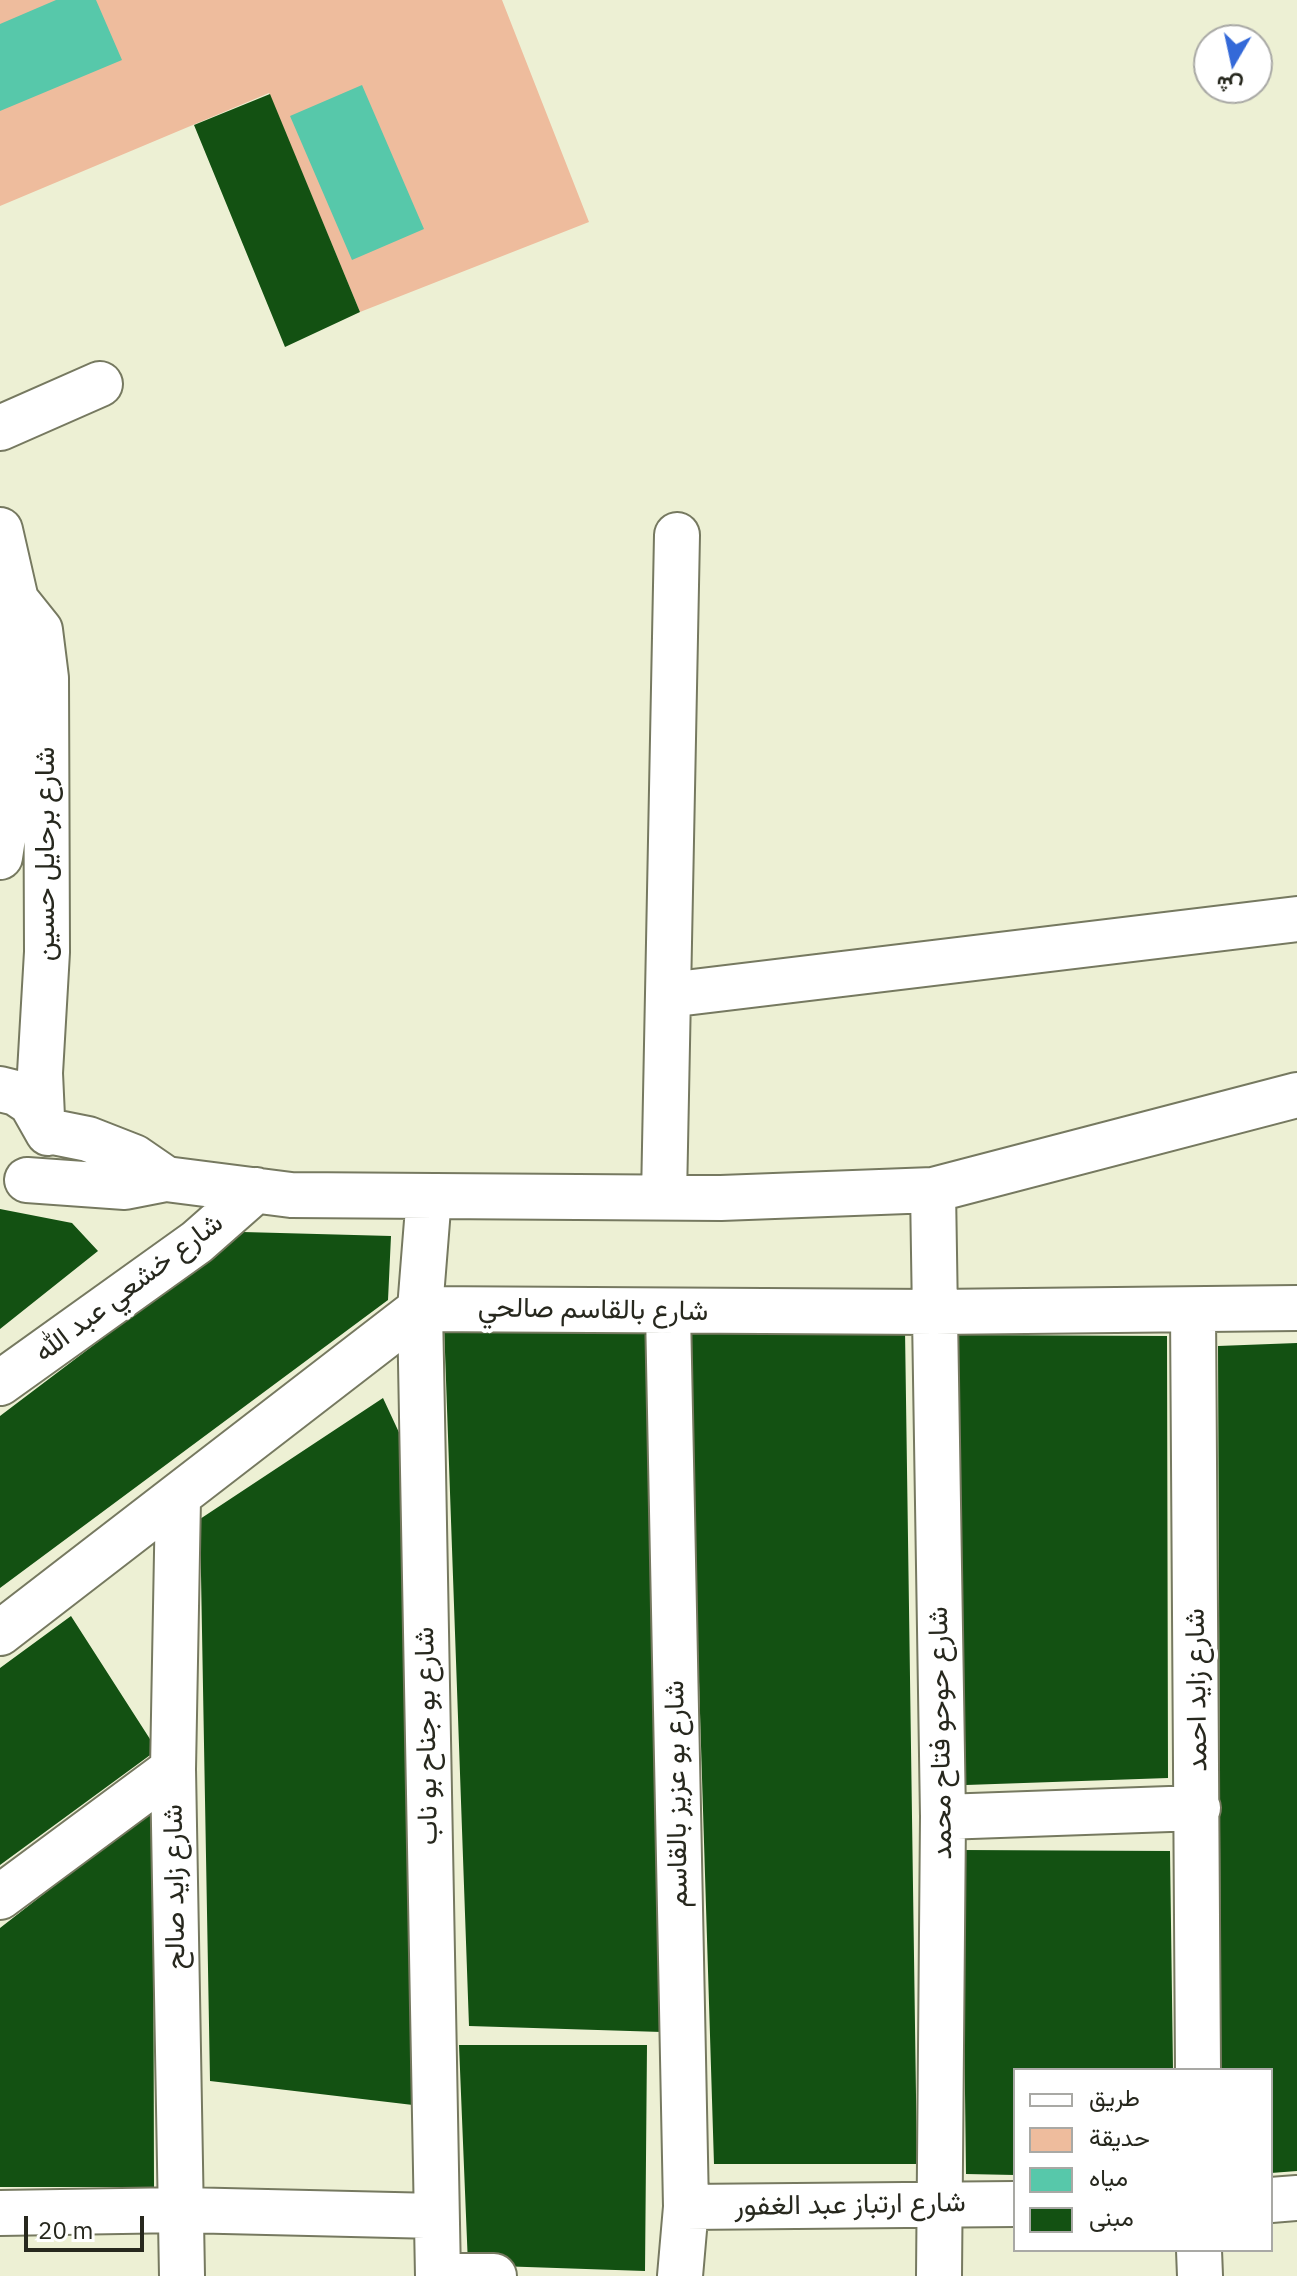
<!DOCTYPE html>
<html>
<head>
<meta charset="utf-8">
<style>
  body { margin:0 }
  #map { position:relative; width:1297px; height:2276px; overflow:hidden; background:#edf0d4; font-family:"IBM Plex Sans",Vazirmatn,sans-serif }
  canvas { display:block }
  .legend { position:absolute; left:1013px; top:2068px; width:260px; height:184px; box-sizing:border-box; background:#fff; border:2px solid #a9a9a5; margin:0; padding:10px 14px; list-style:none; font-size:24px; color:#27281e }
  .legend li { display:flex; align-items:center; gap:16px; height:40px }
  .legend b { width:40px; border:2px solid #a9a9a5 }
  .north { position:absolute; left:1193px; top:24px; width:80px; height:80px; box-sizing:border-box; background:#fff; border:2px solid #a9a9a5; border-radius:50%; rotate:189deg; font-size:22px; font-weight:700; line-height:32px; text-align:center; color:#27281e }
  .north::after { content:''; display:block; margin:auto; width:28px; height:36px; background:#3469d8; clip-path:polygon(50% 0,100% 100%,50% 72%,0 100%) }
  .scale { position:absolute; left:24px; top:2216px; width:120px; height:36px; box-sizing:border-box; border:4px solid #27281e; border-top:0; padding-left:10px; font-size:24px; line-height:28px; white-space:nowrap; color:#27281e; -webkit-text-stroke:6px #fff; paint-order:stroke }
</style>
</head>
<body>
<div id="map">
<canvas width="1297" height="2276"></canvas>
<ul class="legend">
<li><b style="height:10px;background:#fff"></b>طريق</li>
<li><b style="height:22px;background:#eebc9d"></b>حديقة</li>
<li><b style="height:22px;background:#57c8aa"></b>مياه</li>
<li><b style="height:22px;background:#135112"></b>مبنى</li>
</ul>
<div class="north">ش</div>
<div class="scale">20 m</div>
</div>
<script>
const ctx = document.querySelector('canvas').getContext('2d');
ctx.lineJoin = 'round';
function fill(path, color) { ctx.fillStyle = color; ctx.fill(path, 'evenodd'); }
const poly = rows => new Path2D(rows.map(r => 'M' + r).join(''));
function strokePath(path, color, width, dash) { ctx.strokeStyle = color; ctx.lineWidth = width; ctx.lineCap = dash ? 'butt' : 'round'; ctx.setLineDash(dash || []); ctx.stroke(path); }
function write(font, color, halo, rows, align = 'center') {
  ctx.font = font + ' "IBM Plex Sans",Vazirmatn,sans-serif'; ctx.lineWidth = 8; ctx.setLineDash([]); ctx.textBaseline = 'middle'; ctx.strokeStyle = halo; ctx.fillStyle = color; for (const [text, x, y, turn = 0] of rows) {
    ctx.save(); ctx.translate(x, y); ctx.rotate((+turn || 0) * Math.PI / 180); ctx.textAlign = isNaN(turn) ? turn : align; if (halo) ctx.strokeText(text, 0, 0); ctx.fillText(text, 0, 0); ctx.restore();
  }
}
fill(poly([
  [0,0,502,0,589,222,360,312,269,93,0,206]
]), '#eebc9d');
fill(poly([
  [56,0,96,0,122,60,0,111,0,24],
  [362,85,424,229,352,260,290,116]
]), '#57c8aa');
fill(poly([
  [270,94,360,312,285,347,194,125],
  [0,1209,72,1223,98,1251,0,1329],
  [243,1232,391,1236,388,1300,0,1588,0,1416],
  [647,1322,662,2032,469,2026,444,1324],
  [688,1327,905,1330,917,2164,714,2164],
  [956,1335,1167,1336,1168,1778,966,1785],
  [1297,1343,1297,2171,1271,2173,1271,2070,1221,2070,1218,1346],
  [383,1398,409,1454,413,2105,210,2081,200,1519],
  [71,1616,157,1750,0,1865,0,1668],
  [153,1809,154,2187,0,2187,0,1928],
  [962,1850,1170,1851,1173,2070,1015,2070,1015,2175,966,2174],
  [459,2045,647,2045,645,2271,468,2265]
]), '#135112');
const minor = poly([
  [0,428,100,384],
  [0,530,16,600,11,633,5,825,0,857],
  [16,600,40,630,46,678,47,952,40,1073,42,1117],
  [668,995,1297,919],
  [0,1089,16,1093,31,1103,48,1133],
  [48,1131,88,1139,134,1157,166,1179],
  [27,1180,125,1187,166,1179,291,1195,721,1198,933,1190,1297,1095],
  [933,1190,943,1817,939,2276],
  [429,1196,420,1309,438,2276],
  [664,1197,677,535],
  [1193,1310,1198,2070],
  [668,1312,686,2207,680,2276],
  [0,1383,197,1242,256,1190],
  [178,1499,173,1769,182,2276],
  [0,1633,420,1309,935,1312,1297,1308],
  [943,1817,1198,1808],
  [0,1897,173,1769],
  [1271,2200,1297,2198],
  [686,2207,1015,2204],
  [0,2213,182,2210,436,2216],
  [1199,2250,1200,2276],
  [438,2276,494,2276]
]);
strokePath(minor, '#767960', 48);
strokePath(minor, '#fff', 44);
write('28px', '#27281e', '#fff', [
  ["شارع برحايل حسين",46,854,-90],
  ["شارع خشعي عبد الله",129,1288,-37],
  ["شارع بالقاسم صالحي",593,1310,1],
  ["شارع زايد احمد",1197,1690,-91],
  ["شارع حوحو فتاح محمد",941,1733,-91],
  ["شارع بو جناح بو ناب",427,1736,-91],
  ["شارع بو عزيز بالقاسم",677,1794,-91],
  ["شارع زايد صالح",175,1887,-91],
  ["شارع ارتباز عبد الغفور",850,2205,-1]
]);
</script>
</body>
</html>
